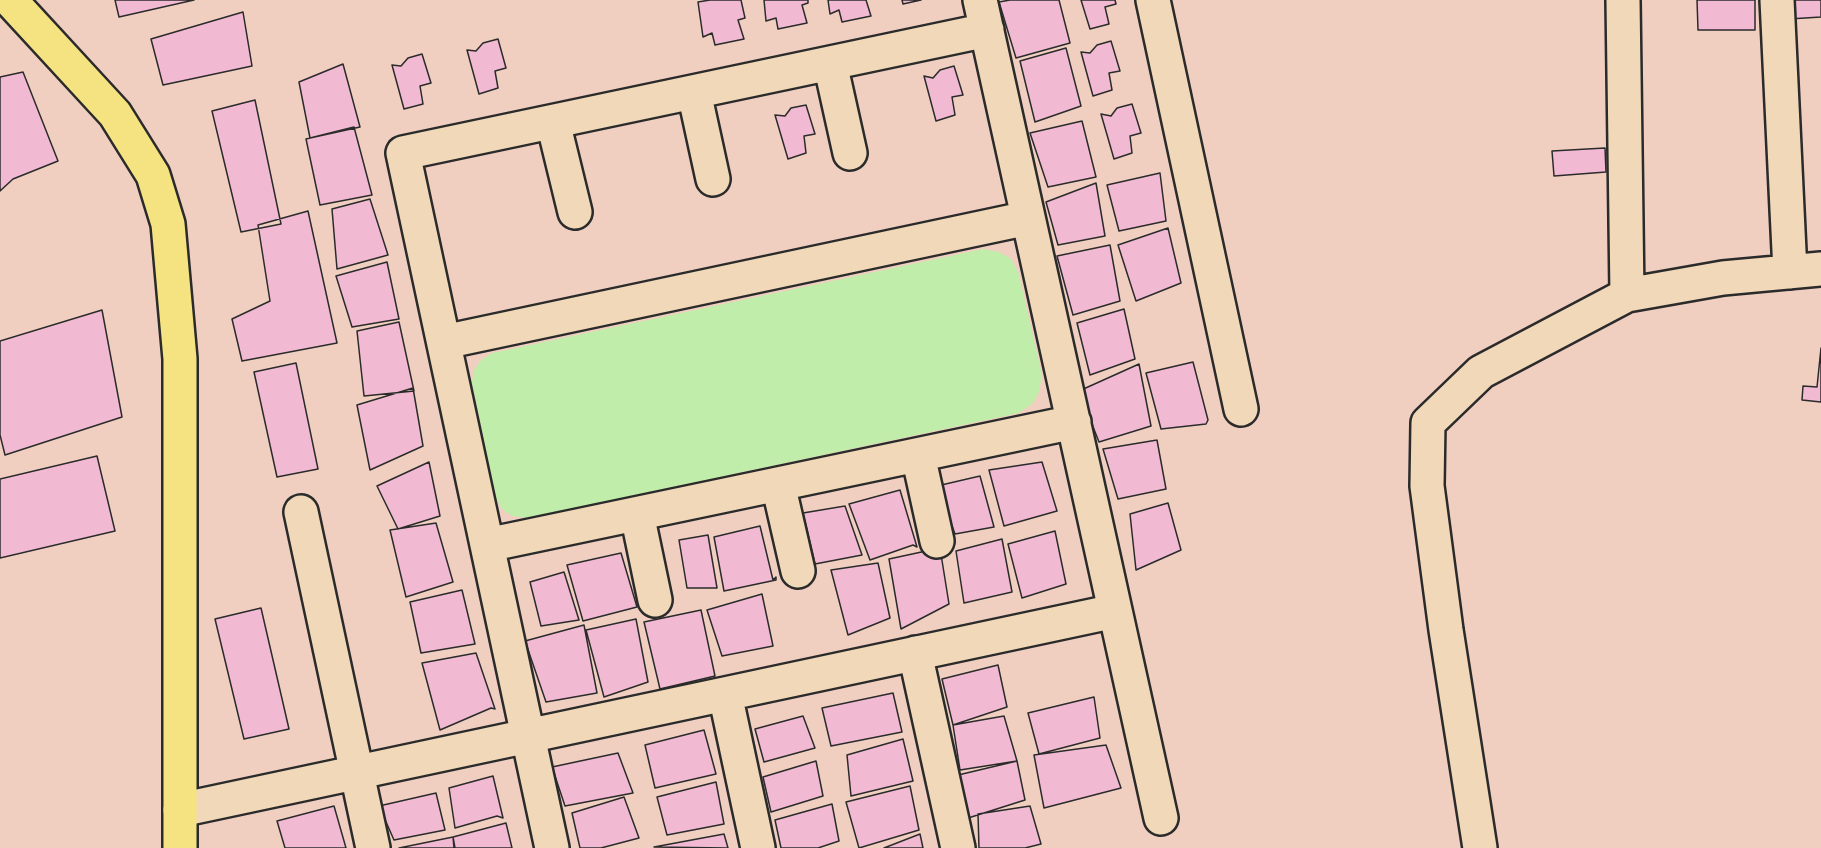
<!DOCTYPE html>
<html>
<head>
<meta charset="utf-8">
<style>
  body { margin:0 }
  canvas { display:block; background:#f0cfc0 }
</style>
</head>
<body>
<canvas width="1821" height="848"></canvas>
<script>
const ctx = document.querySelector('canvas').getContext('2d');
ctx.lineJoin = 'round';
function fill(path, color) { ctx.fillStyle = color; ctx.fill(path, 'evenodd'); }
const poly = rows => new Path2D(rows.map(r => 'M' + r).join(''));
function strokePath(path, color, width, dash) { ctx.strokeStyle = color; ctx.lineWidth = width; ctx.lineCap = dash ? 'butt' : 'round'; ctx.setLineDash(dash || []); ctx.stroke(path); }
fill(poly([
  [983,249,999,252,1010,258,1018,271,1042,375,1039,392,1033,403,1019,413,528,518,512,516,502,509,496,498,472,383,474,370,481,360,492,353]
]), '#c0edaa');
const building = poly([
  [115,0,194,0,119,17,115,0],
  [710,0,741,0,745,18,738,20,744,39,715,45,712,33,703,37,698,2,710,0],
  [764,0,808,0,808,3,802,5,807,23,778,29,776,18,766,21,764,0],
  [828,0,866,0,871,16,842,22,839,10,830,14,828,0],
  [902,0,921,0,903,4,902,0],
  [1010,0,1059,0,1070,43,1016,58,999,2,1010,0],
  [1081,0,1115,0,1116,4,1105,7,1109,24,1090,29,1081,0],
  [1697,0,1755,0,1755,30,1698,30,1697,0],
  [1788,0,1821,0,1821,17,1789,19,1788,0],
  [243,12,252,66,163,85,151,39,243,12],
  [498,39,506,68,495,71,498,88,479,94,467,50,476,51,483,43,498,39],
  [1111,41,1120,71,1109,73,1112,90,1093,96,1081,52,1090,53,1097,45,1111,41],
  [1066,48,1081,106,1035,122,1020,61,1066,48],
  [422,54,431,83,420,86,423,104,404,109,392,65,401,66,408,58,422,54],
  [343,64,360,127,310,138,299,82,343,64],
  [954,66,963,95,952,97,955,115,936,121,924,76,933,78,940,70,954,66],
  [23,72,58,161,13,179,0,191,0,77,23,72],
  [255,100,281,224,241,232,212,111,255,100],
  [1132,104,1141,133,1130,136,1132,153,1114,159,1101,114,1111,116,1117,108,1132,104],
  [806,105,815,134,804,136,806,153,788,159,775,115,785,116,791,108,806,105],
  [1082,121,1096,177,1048,187,1030,133,1082,121],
  [354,127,372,195,320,205,306,139,354,127],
  [1605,148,1606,172,1554,176,1552,151,1605,148],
  [1160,173,1166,221,1119,231,1107,185,1160,173],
  [1096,183,1105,236,1058,245,1046,202,1096,183],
  [370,199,388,255,337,269,332,209,370,199],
  [308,211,337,343,242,361,232,319,270,301,258,225,308,211],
  [1168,228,1181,283,1136,301,1118,245,1168,228],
  [1110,245,1120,301,1073,315,1057,256,1110,245],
  [387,262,399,319,352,327,336,276,387,262],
  [1124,309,1135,359,1090,375,1077,323,1124,309],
  [102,310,122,417,5,455,0,435,0,341,102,310],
  [399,322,414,391,364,396,357,331,399,322],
  [1821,348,1821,402,1802,400,1803,386,1817,387,1821,348],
  [1193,362,1208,420,1206,424,1161,429,1146,373,1193,362],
  [296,363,318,469,277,477,254,372,296,363],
  [1139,364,1151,426,1099,442,1079,391,1139,364],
  [413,388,423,446,370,470,357,405,413,388],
  [1157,440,1166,489,1118,499,1103,449,1157,440],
  [97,456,115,531,0,558,0,479,97,456],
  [429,462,440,516,398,529,377,486,429,462],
  [1042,462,1057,511,1004,526,989,470,1042,462],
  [980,476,994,527,955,534,937,486,980,476],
  [900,490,917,547,913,545,870,560,849,504,900,490],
  [1168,503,1181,550,1136,570,1130,514,1168,503],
  [845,506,862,555,815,564,803,513,845,506],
  [436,523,453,582,406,597,390,530,436,523],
  [760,526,773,580,776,577,776,580,724,591,714,537,760,526],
  [1055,531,1066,584,1022,598,1008,544,1055,531],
  [708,535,717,588,687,588,679,540,708,535],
  [1002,539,1012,592,964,603,956,551,1002,539],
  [940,548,949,604,901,629,889,559,940,548],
  [621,553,637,607,583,621,567,565,621,553],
  [878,563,890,618,848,635,831,570,878,563],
  [564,572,579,620,541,626,530,582,564,572],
  [462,590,475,644,421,653,410,602,462,590],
  [762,594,773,646,722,656,707,610,762,594],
  [261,608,289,729,244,739,215,619,261,608],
  [701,610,715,676,660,689,644,622,701,610],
  [636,619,648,682,604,697,586,630,636,619],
  [584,625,597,693,546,702,525,641,584,625],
  [476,653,495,709,491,708,440,730,422,663,476,653],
  [998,665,1007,707,953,725,942,679,998,665],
  [893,693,902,732,831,746,822,708,893,693],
  [1094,697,1100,738,1039,754,1028,713,1094,697],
  [803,716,815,748,764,762,755,729,803,716],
  [1004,716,1017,761,960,770,953,725,1004,716],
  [704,730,716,774,655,788,645,745,704,730],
  [903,739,913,781,851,796,847,755,903,739],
  [1106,745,1121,788,1044,808,1034,755,1106,745],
  [618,753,633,793,565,806,552,767,618,753],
  [816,761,823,796,771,812,763,777,816,761],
  [1017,761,1025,800,965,819,954,776,1017,761],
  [493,776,503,818,497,816,455,828,449,788,493,776],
  [716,782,724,824,667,835,657,797,716,782],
  [910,786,919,830,859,848,846,802,910,786],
  [436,793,445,830,394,840,379,806,436,793],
  [624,797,639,838,601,848,580,848,572,813,624,797],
  [832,804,839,841,818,848,781,848,775,820,832,804],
  [334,806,346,848,285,848,277,821,334,806],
  [1030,806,1041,844,1025,848,979,848,978,814,1030,806],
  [506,823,512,848,455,848,453,837,506,823],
  [724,834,728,848,654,847,724,834],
  [920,834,923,848,884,848,920,834],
  [453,837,454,848,399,848,453,837]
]);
fill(building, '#f1bad2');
strokePath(building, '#2b2b2b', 1.5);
const minor = poly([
  [980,0,1161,818],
  [1153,0,1241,409],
  [1623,0,1627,295],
  [1777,0,1790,272],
  [830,63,850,153],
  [694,92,713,179],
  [553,122,575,212],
  [444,342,1028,218],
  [918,455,937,541],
  [778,484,798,571],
  [301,512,373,848],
  [637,514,655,600],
  [487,545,1074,422],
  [915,653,958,848],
  [725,694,758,848],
  [180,810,1115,611],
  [552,848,403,153,987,30],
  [1480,848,1446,630,1427,486,1428,423,1481,372,1627,295,1723,278,1821,269]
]);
const major = poly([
  [10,0,115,114,153,175,168,224,180,359,180,848]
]);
strokePath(minor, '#2b2b2b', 38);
strokePath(major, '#2b2b2b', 38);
strokePath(minor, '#f0d8b8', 33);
strokePath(major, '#f5e382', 33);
</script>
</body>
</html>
